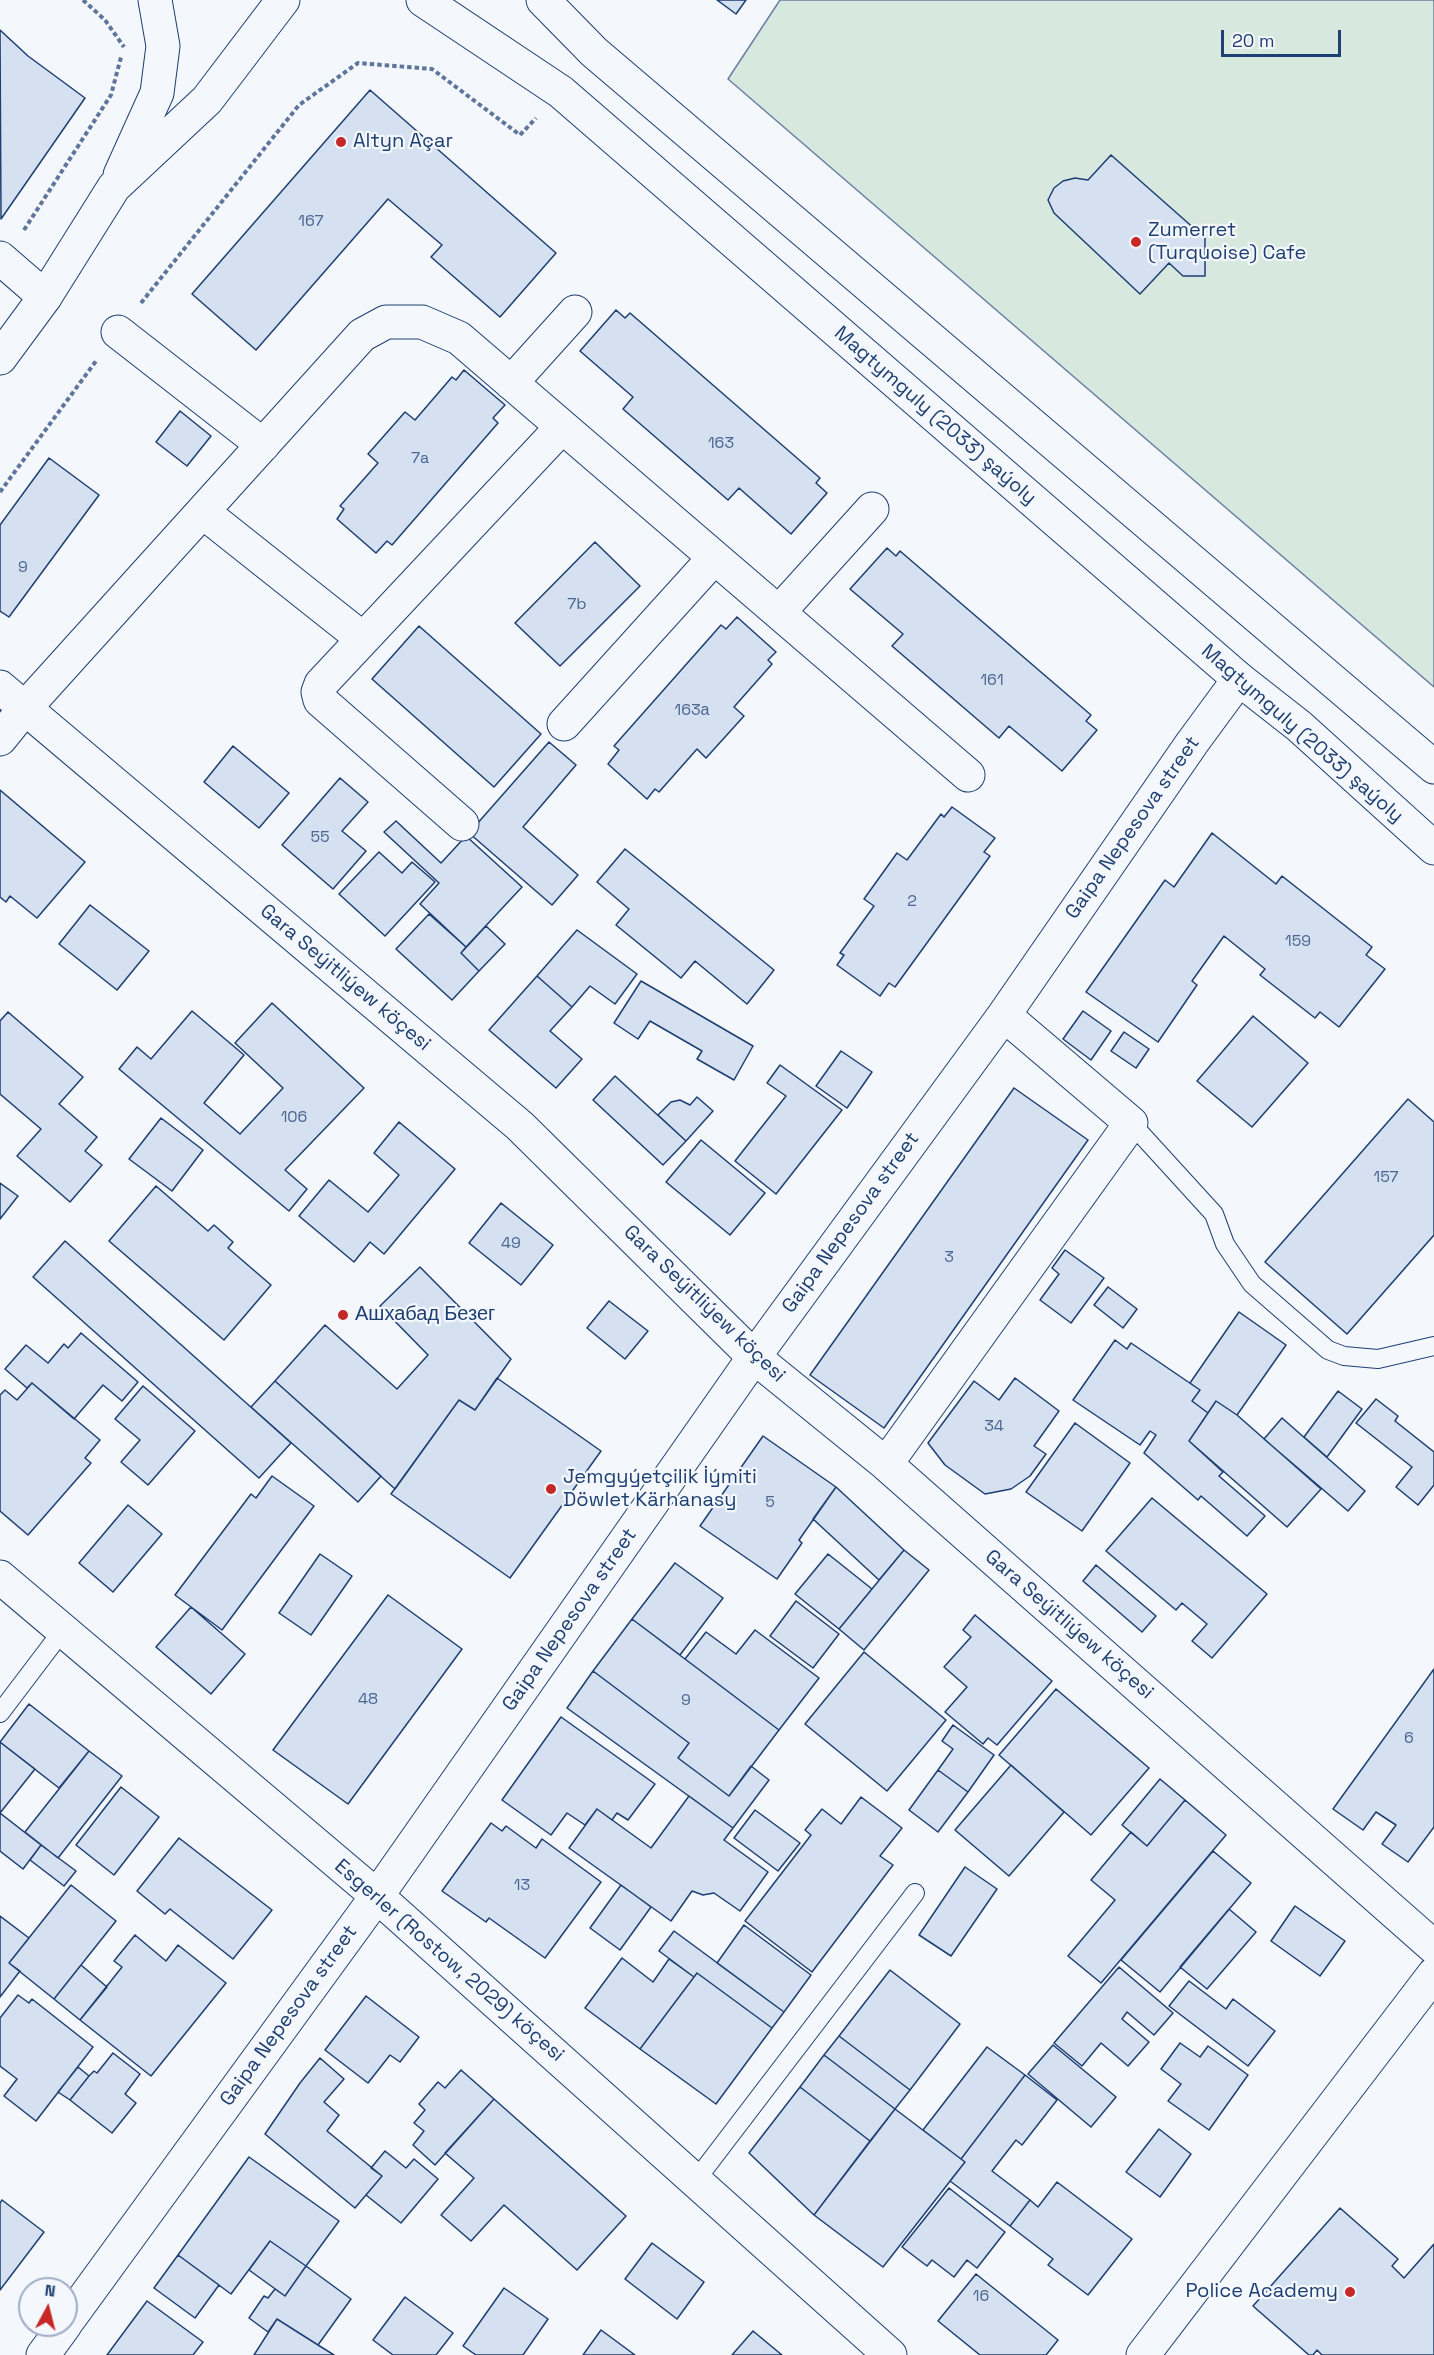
<!DOCTYPE html>
<html>
<head>
<meta charset="utf-8">
<style>
  body { margin:0 }
  #map { position:relative; width:1434px; height:2355px; overflow:hidden; background:#f4f7fb; font-family:"Space Grotesk",sans-serif }
  canvas { display:block }
  .north { position:absolute; left:18px; top:2277px; width:60px; height:60px; box-sizing:border-box; background:#f4f7fb; border:2px solid #9eadc5; border-radius:50%; rotate:7deg; font-size:16px; font-weight:700; line-height:24px; text-align:center; color:#1d3f73 }
  .north::after { content:''; display:block; margin:auto; width:21px; height:27px; background:#c62828; clip-path:polygon(50% 0,100% 100%,50% 72%,0 100%) }
  .scale { position:absolute; left:1221px; top:30px; width:120px; height:27px; box-sizing:border-box; border:3px solid #1d3f73; border-top:0; padding-left:8px; font-size:18px; line-height:21px; white-space:nowrap; color:#1d3f73; -webkit-text-stroke:4px #f4f7fb; paint-order:stroke }
</style>
</head>
<body>
<div id="map">
<canvas width="1434" height="2355"></canvas>
<div class="north">N</div>
<div class="scale">20 m</div>
</div>
<script>
const ctx = document.querySelector('canvas').getContext('2d');
ctx.lineJoin = 'round';
function fill(path, color) { ctx.fillStyle = color; ctx.fill(path, 'evenodd'); }
const poly = rows => new Path2D(rows.map(r => 'M' + r).join(''));
function strokePath(path, color, width, dash) { ctx.strokeStyle = color; ctx.lineWidth = width; ctx.lineCap = dash ? 'butt' : 'round'; ctx.setLineDash(dash || []); ctx.stroke(path); }
function write(font, color, halo, rows, align = 'center') {
  ctx.font = font + ' "Space Grotesk",sans-serif'; ctx.lineWidth = 4.5; ctx.setLineDash([]); ctx.textBaseline = 'middle'; ctx.strokeStyle = halo; ctx.fillStyle = color; for (const [text, x, y, turn = 0] of rows) {
    ctx.save(); ctx.translate(x, y); ctx.rotate((+turn || 0) * Math.PI / 180); ctx.textAlign = isNaN(turn) ? turn : align; if (halo) ctx.strokeText(text, 0, 0); ctx.fillText(text, 0, 0); ctx.restore();
  }
}
const green = poly([
  [780,0,1434,0,1434,687,728,79,780,0]
]);
fill(green, '#d7e8df');
strokePath(green, '#687fa3', 1.5);
const building = poly([
  [717,0,746,0,736,14,717,0],
  [0,30,28,56,85,98,1,219,0,30],
  [370,90,556,253,500,317,431,257,442,245,388,199,256,350,192,294,370,90],
  [1111,155,1205,238,1205,276,1183,276,1169,263,1140,294,1054,213,1048,200,1054,188,1063,181,1075,178,1088,180,1111,155],
  [616,310,625,318,630,313,820,478,816,483,827,493,791,534,739,488,728,500,623,409,633,397,580,351,616,310],
  [464,370,505,405,493,418,498,423,392,545,387,541,376,553,337,519,344,509,340,506,378,463,368,454,405,412,415,420,452,377,456,380,464,370],
  [180,411,211,436,187,466,156,442,180,411],
  [49,458,99,495,9,617,0,611,0,525,49,458],
  [595,542,640,586,560,666,515,623,595,542],
  [887,548,896,556,900,551,1091,715,1086,721,1097,730,1062,771,1009,726,999,738,892,646,903,634,850,589,887,548],
  [737,617,776,652,768,660,772,664,734,707,744,716,706,758,697,749,659,792,655,789,647,799,608,764,619,750,614,746,721,625,726,629,737,617],
  [419,626,541,734,494,787,372,679,419,626],
  [549,742,576,765,523,827,578,875,552,905,469,833,549,742],
  [233,746,289,793,259,828,204,782,233,746],
  [340,778,368,802,342,831,366,851,333,889,282,845,340,778],
  [0,790,85,862,37,918,10,896,6,902,0,897,0,790],
  [952,807,995,838,984,852,990,856,895,987,889,983,880,996,837,965,844,955,840,953,874,906,864,899,897,853,907,860,941,814,944,817,952,807],
  [396,821,441,863,466,836,522,887,466,947,420,904,439,883,384,832,396,821],
  [1212,833,1276,884,1282,876,1372,947,1366,955,1385,969,1339,1027,1320,1012,1315,1018,1260,975,1265,969,1224,936,1192,981,1197,985,1158,1042,1086,992,1165,880,1174,887,1212,833],
  [625,849,774,970,747,1004,695,961,681,978,616,925,629,909,597,882,625,849],
  [379,852,402,873,412,862,435,882,385,936,339,894,379,852],
  [90,905,149,951,117,990,59,944,90,905],
  [429,914,466,947,461,953,479,971,452,1000,396,949,429,914],
  [486,926,505,944,479,971,461,953,486,926],
  [577,930,637,974,615,1004,590,986,572,1007,537,976,577,930],
  [537,976,572,1007,550,1031,582,1059,556,1088,489,1030,537,976],
  [641,981,753,1046,734,1080,697,1059,702,1051,650,1021,638,1039,614,1023,641,981],
  [272,1003,364,1088,285,1170,307,1189,289,1211,119,1069,137,1047,151,1059,192,1011,244,1055,204,1103,240,1134,283,1088,235,1043,272,1003],
  [1083,1011,1111,1031,1091,1060,1063,1039,1083,1011],
  [8,1012,83,1077,59,1104,97,1137,85,1151,102,1165,70,1202,17,1156,41,1129,0,1094,0,1021,8,1012],
  [1253,1016,1308,1063,1252,1127,1197,1081,1253,1016],
  [1124,1032,1149,1049,1136,1068,1111,1051,1124,1032],
  [841,1051,872,1072,847,1108,816,1086,841,1051],
  [780,1065,842,1110,776,1194,735,1161,786,1096,767,1083,780,1065],
  [615,1076,686,1141,663,1165,593,1100,615,1076],
  [1014,1088,1088,1140,884,1428,810,1375,1014,1088],
  [697,1097,713,1111,686,1141,658,1115,671,1102,680,1100,690,1105,697,1097],
  [1408,1099,1434,1122,1434,1235,1347,1334,1265,1262,1408,1099],
  [161,1118,203,1150,172,1191,129,1159,161,1118],
  [399,1122,455,1169,384,1254,370,1242,354,1262,299,1216,329,1180,368,1212,399,1175,374,1153,399,1122],
  [701,1140,765,1193,730,1235,666,1182,701,1140],
  [0,1183,18,1196,0,1219,0,1183],
  [156,1186,208,1231,214,1225,233,1242,228,1248,271,1285,224,1340,109,1241,156,1186],
  [501,1203,553,1245,521,1285,469,1243,501,1203],
  [65,1241,291,1443,259,1478,33,1277,65,1241],
  [1065,1250,1104,1278,1071,1323,1040,1300,1059,1274,1052,1268,1065,1250],
  [420,1267,511,1359,475,1410,459,1400,395,1489,275,1381,325,1325,397,1389,428,1355,380,1306,420,1267],
  [1108,1287,1137,1309,1123,1328,1094,1305,1108,1287],
  [609,1301,648,1331,625,1359,587,1328,609,1301],
  [1239,1312,1286,1345,1237,1415,1216,1401,1208,1413,1192,1401,1200,1390,1190,1383,1239,1312],
  [81,1333,138,1382,122,1401,103,1385,74,1419,32,1383,27,1388,5,1369,26,1345,48,1363,64,1344,68,1348,81,1333],
  [1115,1340,1127,1349,1131,1343,1200,1390,1192,1401,1208,1413,1189,1441,1223,1472,1219,1476,1265,1516,1247,1536,1201,1496,1198,1500,1144,1453,1156,1435,1150,1431,1140,1445,1073,1400,1115,1340],
  [497,1378,601,1451,510,1578,391,1494,459,1400,475,1410,497,1378],
  [1015,1378,1059,1411,1034,1446,1046,1454,1030,1476,1011,1489,985,1494,945,1465,928,1443,974,1381,999,1400,1015,1378],
  [275,1381,381,1476,358,1502,251,1407,275,1381],
  [32,1383,100,1440,85,1458,91,1463,28,1535,0,1511,0,1395,5,1390,17,1400,32,1383],
  [143,1386,195,1431,148,1485,121,1462,140,1440,115,1419,143,1386],
  [1338,1391,1362,1409,1327,1457,1304,1437,1338,1391],
  [1376,1399,1398,1416,1395,1421,1434,1452,1434,1485,1418,1505,1396,1487,1412,1467,1356,1423,1376,1399],
  [1216,1401,1237,1415,1321,1489,1287,1527,1189,1441,1216,1401],
  [1282,1418,1365,1491,1348,1511,1264,1439,1282,1418],
  [1075,1423,1130,1463,1082,1531,1026,1492,1075,1423],
  [763,1436,836,1487,799,1540,802,1543,777,1579,700,1526,763,1436],
  [272,1476,314,1506,222,1630,175,1595,251,1494,256,1498,272,1476],
  [836,1487,904,1550,879,1580,813,1519,836,1487],
  [1152,1498,1267,1594,1212,1658,1192,1641,1207,1624,1182,1603,1176,1610,1106,1551,1152,1498],
  [128,1505,162,1534,113,1592,79,1563,128,1505],
  [904,1550,929,1570,864,1650,839,1629,904,1550],
  [320,1554,352,1576,311,1635,279,1613,320,1554],
  [828,1554,872,1589,839,1629,795,1594,828,1554],
  [675,1563,723,1598,680,1655,632,1619,675,1563],
  [1096,1565,1156,1616,1142,1632,1083,1581,1096,1565],
  [388,1595,462,1649,348,1804,273,1750,388,1595],
  [796,1601,839,1634,813,1668,770,1636,796,1601],
  [191,1607,245,1654,211,1694,156,1647,191,1607],
  [975,1615,1052,1681,997,1745,988,1738,983,1744,945,1712,967,1687,944,1667,971,1637,963,1630,975,1615],
  [632,1619,779,1730,729,1796,678,1758,689,1743,593,1671,632,1619],
  [755,1630,819,1678,779,1730,685,1659,706,1632,736,1654,755,1630],
  [864,1652,946,1720,887,1791,805,1724,864,1652],
  [1434,1669,1434,1827,1408,1862,1382,1844,1396,1825,1376,1812,1363,1830,1333,1809,1434,1669],
  [593,1671,689,1743,678,1758,729,1796,751,1766,769,1780,733,1828,567,1708,593,1671],
  [1056,1689,1149,1768,1091,1835,999,1755,1056,1689],
  [29,1704,89,1751,59,1788,0,1742,29,1704],
  [561,1717,655,1784,628,1820,617,1813,612,1820,597,1809,585,1825,567,1813,551,1835,502,1800,561,1717],
  [953,1725,994,1755,968,1792,938,1770,953,1749,942,1741,953,1725],
  [0,1742,35,1769,0,1813,0,1742],
  [89,1751,122,1776,58,1858,25,1832,89,1751],
  [1011,1765,1064,1812,1009,1876,955,1830,1011,1765],
  [938,1770,968,1792,938,1832,909,1810,938,1770],
  [1160,1779,1185,1800,1147,1846,1122,1825,1160,1779],
  [121,1787,159,1817,114,1875,76,1845,121,1787],
  [689,1796,733,1828,724,1840,768,1872,740,1911,714,1893,703,1895,692,1891,671,1921,569,1848,597,1809,651,1848,689,1796],
  [861,1797,902,1828,880,1856,893,1865,812,1972,745,1921,811,1835,805,1830,822,1809,841,1824,861,1797],
  [1185,1800,1226,1835,1101,1983,1068,1956,1115,1900,1091,1880,1131,1832,1147,1846,1185,1800],
  [755,1810,800,1843,778,1871,734,1838,755,1810],
  [0,1813,41,1845,23,1869,0,1851,0,1813],
  [491,1823,502,1831,506,1826,536,1848,542,1839,601,1882,545,1958,489,1918,486,1922,442,1891,491,1823],
  [179,1838,272,1910,233,1959,170,1909,165,1914,137,1891,179,1838],
  [41,1845,76,1871,64,1886,30,1860,41,1845],
  [1213,1851,1251,1883,1160,1992,1121,1960,1213,1851],
  [965,1867,997,1889,951,1956,919,1935,965,1867],
  [71,1885,116,1921,54,1999,9,1963,71,1885],
  [621,1885,651,1907,620,1950,590,1928,621,1885],
  [1295,1906,1345,1941,1320,1976,1271,1941,1295,1906],
  [1229,1909,1256,1932,1207,1989,1180,1967,1229,1909],
  [0,1916,29,1938,9,1963,20,1971,0,1997,0,1916],
  [744,1925,811,1975,784,2012,717,1963,744,1925],
  [674,1931,784,2012,772,2028,697,1973,694,1977,659,1951,674,1931],
  [135,1935,166,1961,178,1945,226,1983,151,2076,80,2020,122,1967,114,1961,135,1935],
  [622,1958,653,1982,669,1959,694,1977,640,2049,585,2008,622,1958],
  [81,1965,107,1987,80,2020,54,1999,81,1965],
  [1119,1967,1173,2013,1154,2035,1127,2012,1122,2019,1149,2042,1128,2066,1101,2043,1082,2066,1054,2043,1119,1967],
  [890,1970,960,2024,910,2090,839,2036,890,1970],
  [697,1973,772,2028,716,2104,640,2049,697,1973],
  [1189,1981,1226,2009,1233,1999,1275,2031,1248,2066,1169,2006,1189,1981],
  [18,1995,29,2003,32,1999,93,2047,36,2121,4,2096,17,2079,0,2066,0,2018,18,1995],
  [366,1996,419,2037,400,2062,390,2055,368,2083,325,2050,366,1996],
  [839,2036,910,2090,895,2109,824,2055,839,2036],
  [1180,2043,1200,2057,1208,2046,1248,2075,1209,2130,1168,2101,1181,2084,1161,2069,1180,2043],
  [1053,2045,1116,2097,1091,2127,1028,2074,1053,2045],
  [987,2047,1025,2075,961,2159,923,2130,987,2047],
  [113,2053,140,2074,125,2094,136,2103,112,2133,70,2100,89,2076,94,2071,97,2073,113,2053],
  [824,2055,895,2109,870,2141,800,2087,824,2055],
  [320,2058,344,2079,324,2102,339,2115,327,2131,382,2176,355,2208,265,2134,300,2083,320,2058],
  [78,2067,89,2076,70,2100,58,2092,78,2067],
  [461,2070,494,2099,435,2165,413,2145,424,2131,414,2123,425,2110,419,2104,438,2082,445,2088,461,2070],
  [1025,2075,1057,2100,1022,2145,1016,2140,992,2171,1030,2200,1010,2226,950,2181,965,2162,961,2159,1025,2075],
  [800,2087,870,2141,814,2215,749,2153,800,2087],
  [494,2099,626,2216,577,2270,504,2205,471,2241,441,2215,474,2178,445,2153,494,2099],
  [895,2109,965,2162,883,2267,814,2215,895,2109],
  [1159,2129,1191,2154,1160,2197,1126,2172,1159,2129],
  [385,2151,406,2168,414,2159,438,2179,401,2223,366,2195,382,2176,371,2168,385,2151],
  [249,2157,339,2221,306,2266,270,2241,231,2294,178,2255,249,2157],
  [1057,2182,1132,2239,1088,2295,1048,2265,1053,2259,1010,2226,1030,2200,1038,2207,1057,2182],
  [949,2188,1005,2232,977,2268,967,2260,954,2277,932,2260,927,2266,902,2247,949,2188],
  [2,2200,44,2232,0,2290,0,2203,2,2200],
  [1340,2208,1398,2259,1392,2266,1404,2278,1434,2244,1434,2355,1322,2355,1317,2350,1313,2355,1309,2355,1253,2306,1340,2208],
  [270,2241,306,2266,285,2296,249,2270,270,2241],
  [652,2243,704,2282,677,2319,625,2279,652,2243],
  [178,2255,219,2285,195,2318,154,2288,178,2255],
  [306,2266,351,2299,318,2345,277,2319,268,2332,249,2318,264,2296,268,2298,275,2289,285,2296,306,2266],
  [976,2274,1058,2340,1046,2355,980,2355,938,2321,976,2274],
  [504,2288,548,2319,523,2355,476,2355,463,2346,504,2288],
  [405,2297,453,2333,436,2355,393,2355,373,2340,405,2297],
  [147,2301,203,2342,193,2355,107,2355,147,2301],
  [277,2319,318,2345,334,2355,254,2355,277,2319],
  [601,2330,635,2355,583,2355,601,2330],
  [753,2331,782,2355,732,2355,753,2331]
]);
fill(building, '#d5e0f0');
strokePath(building, '#1d3f73', 1.5);
const service = poly([
  [1131,1123,1214,1214,1225,1244,1252,1284,1328,1350,1344,1356,1378,1359,1434,1346],
  [0,1713,63,1630],
  [696,2180,915,1893]
]);
const minor = poly([
  [0,258,45,297],
  [118,332,263,445],
  [511,383,575,312],
  [203,512,363,639],
  [779,612,872,509],
  [0,687,520,1126,754,1357,886,1464,1434,1947],
  [564,724,714,558],
  [0,739,25,708,362,335,386,322,422,322,459,338,968,775],
  [462,824,320,700,318,692,321,684,562,427],
  [886,1464,1131,1123,1004,1015],
  [0,1577,377,1896,890,2355],
  [66,2323,377,1896,754,1357,1004,1015,1192,743,1239,679],
  [43,2355,65,2325],
  [1143,2355,1434,1974]
]);
const tertiary = poly([
  [120,175,157,93,163,46,155,0],
  [0,358,45,297,114,187,207,100,283,0]
]);
const secondary = poly([
  [423,0,561,92,1239,679,1299,726,1434,848],
  [543,0,594,52,1434,767]
]);
strokePath(service, '#1d3f73', 20);
strokePath(minor, '#1d3f73', 35);
strokePath(tertiary, '#1d3f73', 35);
strokePath(secondary, '#1d3f73', 35);
strokePath(poly([
  [83,0,105,20,124,47],
  [24,230,111,95,121,57],
  [141,303,299,105,358,63,432,69,520,135,536,118],
  [0,492,96,361]
]), '#5e769c', 4, [4.5, 3]);
strokePath(service, '#f4f7fb', 18);
strokePath(minor, '#f4f7fb', 33);
strokePath(tertiary, '#f4f7fb', 33);
strokePath(secondary, '#f4f7fb', 33);
for (const [x, y, r, color] of [
  [341,142,6,"#c62828"],
  [1136,242,6,"#c62828"],
  [343,1315,6,"#c62828"],
  [551,1489,6,"#c62828"],
  [1350,2292,6,"#c62828"]
]) { const dot = new Path2D(); dot.arc(x, y, r, 0, 2 * Math.PI); ctx.fillStyle = color; ctx.fill(dot); strokePath(dot, '#f4f7fb', 2); }
write('16px', '#4b6792', null, [
  ["167",311,222],
  ["163",721,444],
  ["7a",420,459],
  ["9",23,568],
  ["7b",577,605],
  ["161",992,681],
  ["163а",692,711],
  ["55",320,838],
  ["2",912,902],
  ["159",1298,942],
  ["106",294,1118],
  ["157",1386,1178],
  ["49",511,1244],
  ["3",949,1258],
  ["34",994,1427],
  ["5",770,1503],
  ["48",368,1700],
  ["9",686,1701],
  ["6",1409,1739],
  ["13",522,1886],
  ["16",981,2297]
]);
write('20px', '#1d3f73', '#f4f7fb', [
  ["Altyn Açar",353,142],
  ["Zumerret",1148,231],
  ["(Turquoise) Cafe",1148,254],
  ["Ашхабад Безег",355,1315],
  ["Jemgyýetçilik İýmiti",563,1478],
  ["Döwlet Kärhanasy",563,1501],
  ["Police Academy",1338,2292,"right"]
], 'left');
write('20px', '#1d3f73', '#f4f7fb', [
  ["Magtymguly (2033) şaýoly",935,416,41],
  ["Magtymguly (2033) şaýoly",1302,734,41],
  ["Gaipa Nepesova street",1133,828,-55],
  ["Gara Seýitliýew köçesi",345,978,40],
  ["Gaipa Nepesova street",851,1223,-54],
  ["Gara Seýitliýew köçesi",704,1304,44],
  ["Gaipa Nepesova street",570,1620,-55],
  ["Gara Seýitliýew köçesi",1069,1625,41],
  ["Esgerler (Rostow, 2029) köçesi",449,1961,41],
  ["Gaipa Nepesova street",289,2016,-54]
]);
</script>
</body>
</html>
